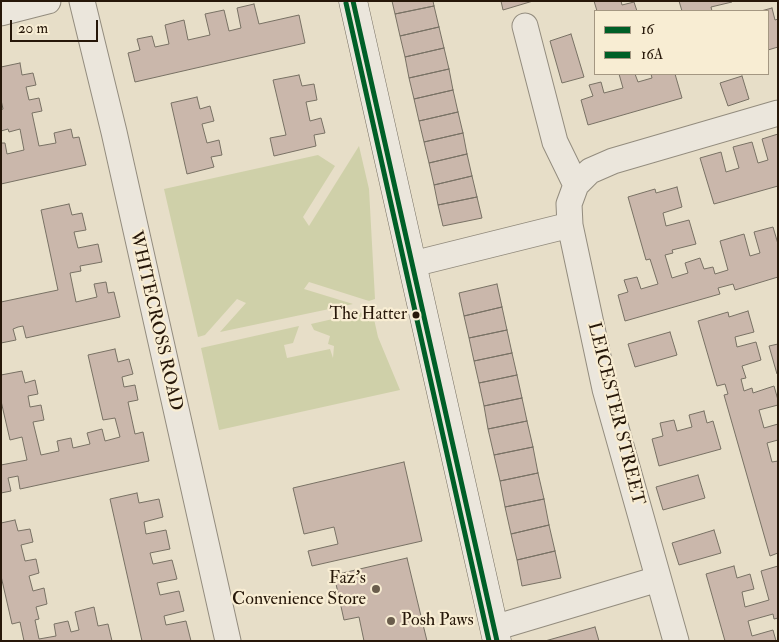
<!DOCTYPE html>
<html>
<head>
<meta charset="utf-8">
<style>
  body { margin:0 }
  #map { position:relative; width:779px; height:642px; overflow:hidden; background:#e7dec8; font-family:"IM FELL Double Pica",serif }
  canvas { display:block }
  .frame { position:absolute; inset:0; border:2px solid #261709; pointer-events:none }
  .legend { position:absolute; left:594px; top:10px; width:175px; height:65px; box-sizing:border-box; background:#f8edd3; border:1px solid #a49782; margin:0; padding:6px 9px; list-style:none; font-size:15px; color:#261709 }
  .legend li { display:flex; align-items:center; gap:10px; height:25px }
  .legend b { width:25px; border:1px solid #a49782 }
  .scale { position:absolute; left:10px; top:20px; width:88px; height:22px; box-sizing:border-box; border:2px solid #261709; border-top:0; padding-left:6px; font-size:15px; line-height:18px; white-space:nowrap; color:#261709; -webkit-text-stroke:4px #f8edd3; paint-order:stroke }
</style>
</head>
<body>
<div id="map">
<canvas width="779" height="642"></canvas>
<div class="frame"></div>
<ul class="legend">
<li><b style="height:6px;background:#005f27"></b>16</li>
<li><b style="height:6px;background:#005f27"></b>16A</li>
</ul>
<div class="scale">20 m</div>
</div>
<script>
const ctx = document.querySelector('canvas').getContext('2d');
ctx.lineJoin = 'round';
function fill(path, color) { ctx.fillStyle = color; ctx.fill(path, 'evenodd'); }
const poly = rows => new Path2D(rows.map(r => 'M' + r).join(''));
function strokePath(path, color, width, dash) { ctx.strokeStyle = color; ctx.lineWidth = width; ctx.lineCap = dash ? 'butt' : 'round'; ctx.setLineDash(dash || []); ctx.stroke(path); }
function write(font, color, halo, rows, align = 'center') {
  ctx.font = font + ' "IM FELL Double Pica",serif'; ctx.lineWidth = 4.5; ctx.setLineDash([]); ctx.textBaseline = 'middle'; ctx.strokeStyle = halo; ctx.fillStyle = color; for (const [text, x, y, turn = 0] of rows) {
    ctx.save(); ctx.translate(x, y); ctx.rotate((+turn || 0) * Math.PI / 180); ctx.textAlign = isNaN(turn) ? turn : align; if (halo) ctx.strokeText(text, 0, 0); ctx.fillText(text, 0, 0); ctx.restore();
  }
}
fill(poly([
  [359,146,369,189,375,299,369,301,309,282,304,289,353,304,220,332,246,303,237,299,205,335,198,337,164,189,318,155,335,166,303,217,309,226],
  [372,310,378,337,400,390,219,430,201,348,299,326,293,343,284,345,287,358,330,349,333,358,334,346,328,344,330,336,314,330,311,324]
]), '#cfd0a9');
const building = poly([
  [392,1,433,1,434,6,395,14,392,1],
  [501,1,533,1,503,10,501,1],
  [594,1,621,1,622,5,634,2,637,11,597,11,594,1],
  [679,1,732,1,732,2,711,7,712,11,682,11,679,1],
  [254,4,259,24,299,15,305,43,135,82,128,53,140,50,137,39,152,36,155,47,169,44,165,25,184,20,188,40,210,35,205,14,224,10,229,31,241,28,237,8,254,4],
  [434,6,439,27,400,36,395,14,434,6],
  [772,8,775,20,778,19,778,47,768,50,768,11,761,11,772,8],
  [439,27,444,48,405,57,400,36,439,27],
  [571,34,584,77,562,83,550,41,571,34],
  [444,48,449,69,409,78,405,57,444,48],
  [20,63,22,75,33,73,36,85,26,87,29,100,39,98,42,111,32,113,39,146,56,143,54,133,71,129,73,138,79,137,86,165,1,184,1,143,5,143,7,154,24,150,20,129,9,132,8,129,1,131,1,110,3,109,1,100,1,67,20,63],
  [449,69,453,90,414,99,409,78,449,69],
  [619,74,635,74,638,82,652,78,651,74,675,74,682,98,588,125,581,100,593,96,589,85,601,82,604,93,623,88,619,74],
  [299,75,302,86,314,84,317,100,306,102,310,121,321,118,325,133,314,135,316,146,274,156,270,138,286,135,273,80,299,75],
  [742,76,749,99,728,106,720,83,742,76],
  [453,90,458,112,419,121,414,99,453,90],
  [197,97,200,109,210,106,214,121,202,124,207,143,219,140,222,155,211,157,214,167,187,174,171,103,197,97],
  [458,112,463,133,424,142,419,121,458,112],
  [463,133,467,154,429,163,424,142,463,133],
  [778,134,778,186,714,204,700,158,721,152,726,172,739,168,733,147,752,142,758,163,768,160,762,139,778,134],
  [467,154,472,176,434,185,429,163,467,154],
  [472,176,477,197,438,205,434,185,472,176],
  [677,187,682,207,663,213,666,226,689,220,696,244,672,250,673,253,665,255,672,278,688,273,685,263,700,258,704,269,713,267,715,274,728,270,720,241,744,234,750,256,760,253,754,232,773,227,778,244,778,277,735,290,733,284,718,288,720,294,625,321,618,295,628,292,624,280,637,277,641,289,658,284,650,259,646,260,628,197,655,189,656,193,677,187],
  [477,197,482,218,443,226,438,205,477,197],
  [69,204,72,215,82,213,86,230,74,232,78,248,98,244,102,262,80,266,81,271,70,273,76,302,97,297,94,284,106,282,108,293,114,292,120,317,26,338,23,326,18,327,13,329,16,340,1,343,1,302,58,290,41,210,69,204],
  [497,284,502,307,464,316,459,293,497,284],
  [502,307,507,330,469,338,464,316,502,307],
  [748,311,754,332,735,337,737,347,756,342,761,360,742,366,746,378,741,379,744,391,752,388,753,393,774,386,778,400,778,405,759,410,764,428,778,424,778,440,767,443,772,462,778,461,778,553,770,556,724,395,728,394,725,384,717,386,698,321,728,312,729,317,748,311],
  [507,330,512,353,474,361,469,338,507,330],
  [670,332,677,355,635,367,628,344,670,332],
  [778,344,778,374,777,374,769,346,778,344],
  [115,349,118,362,129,359,133,374,122,377,124,387,135,385,138,400,128,402,135,434,143,432,149,461,20,489,18,476,8,478,11,491,1,493,1,465,27,460,22,437,10,440,1,401,1,375,22,371,25,383,35,380,38,394,28,396,30,407,41,405,44,420,33,422,41,455,59,451,57,441,71,438,73,448,90,444,87,433,102,429,105,441,120,437,115,418,103,420,88,355,115,349],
  [512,353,517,375,479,383,474,361,512,353],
  [517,375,522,398,484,406,479,383,517,375],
  [522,398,527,421,488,429,484,406,522,398],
  [704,411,707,423,713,421,721,449,659,466,652,439,663,436,660,423,674,420,677,431,692,427,689,415,704,411],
  [527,421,533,447,494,455,488,429,527,421],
  [533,447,538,473,500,481,494,455,533,447],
  [404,462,422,541,312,566,308,551,338,544,334,527,304,534,293,488,404,462],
  [538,473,544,499,505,507,500,481,538,473],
  [698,475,705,498,663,510,656,487,698,475],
  [137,493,139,503,159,499,163,517,144,522,146,534,166,530,170,549,150,553,153,564,172,560,177,579,157,583,160,595,179,591,184,611,164,616,166,625,186,621,191,641,142,641,110,499,137,493],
  [544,499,549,525,511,534,505,507,544,499],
  [15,520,18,531,30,529,33,542,21,545,25,561,36,559,39,573,29,576,33,591,44,588,47,604,36,607,39,619,35,620,39,639,56,636,54,624,68,621,71,632,79,630,75,612,94,607,98,626,108,624,112,641,24,641,20,622,12,624,1,576,1,523,15,520],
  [549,525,555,551,517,560,511,534,549,525],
  [714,530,721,553,679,565,672,543,714,530],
  [555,551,561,578,522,586,517,560,555,551],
  [407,558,427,641,364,641,359,617,344,620,334,575,407,558],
  [734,566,737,578,750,574,754,589,742,592,745,607,769,600,761,571,778,566,778,618,774,619,773,614,748,621,752,636,773,630,776,641,725,641,706,574,734,566],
  [595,627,599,641,545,641,595,627]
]);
fill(building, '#cab7ab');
strokePath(building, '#787164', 1);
const street = poly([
  [82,1,114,132,228,641],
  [1,13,48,1],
  [525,26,555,142,576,185],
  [413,264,570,225],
  [494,628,658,579],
  [676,641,605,389,570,225,569,204,576,185,590,171,613,161,778,113]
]);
const secondary = poly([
  [353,1,497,641]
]);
strokePath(street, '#938c7e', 27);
strokePath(secondary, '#787164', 29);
strokePath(street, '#ebe6dc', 25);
strokePath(secondary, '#ebe6dc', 28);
strokePath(poly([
  [353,1,497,641]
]), '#005f27', 5);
strokePath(poly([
  [346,3,489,641]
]), '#005f27', 5);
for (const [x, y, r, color] of [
  [416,315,4.5,"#261709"],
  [376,589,5,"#6a5d4c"],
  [391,621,5,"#6a5d4c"]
]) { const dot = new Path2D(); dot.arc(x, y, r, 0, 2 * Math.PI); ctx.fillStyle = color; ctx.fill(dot); strokePath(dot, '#f8edd3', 2); }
write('17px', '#261709', '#f8edd3', [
  ["The Hatter",407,315]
], 'right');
write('18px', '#261709', '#f8edd3', [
  ["WHITECROSS ROAD",155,321,77],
  ["LEICESTER STREET",615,414,76]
]);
write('18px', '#261709', '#f8edd3', [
  ["Faz's",366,579],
  ["Convenience Store",366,600],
  ["Posh Paws",401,621,"left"]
], 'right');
</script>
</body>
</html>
